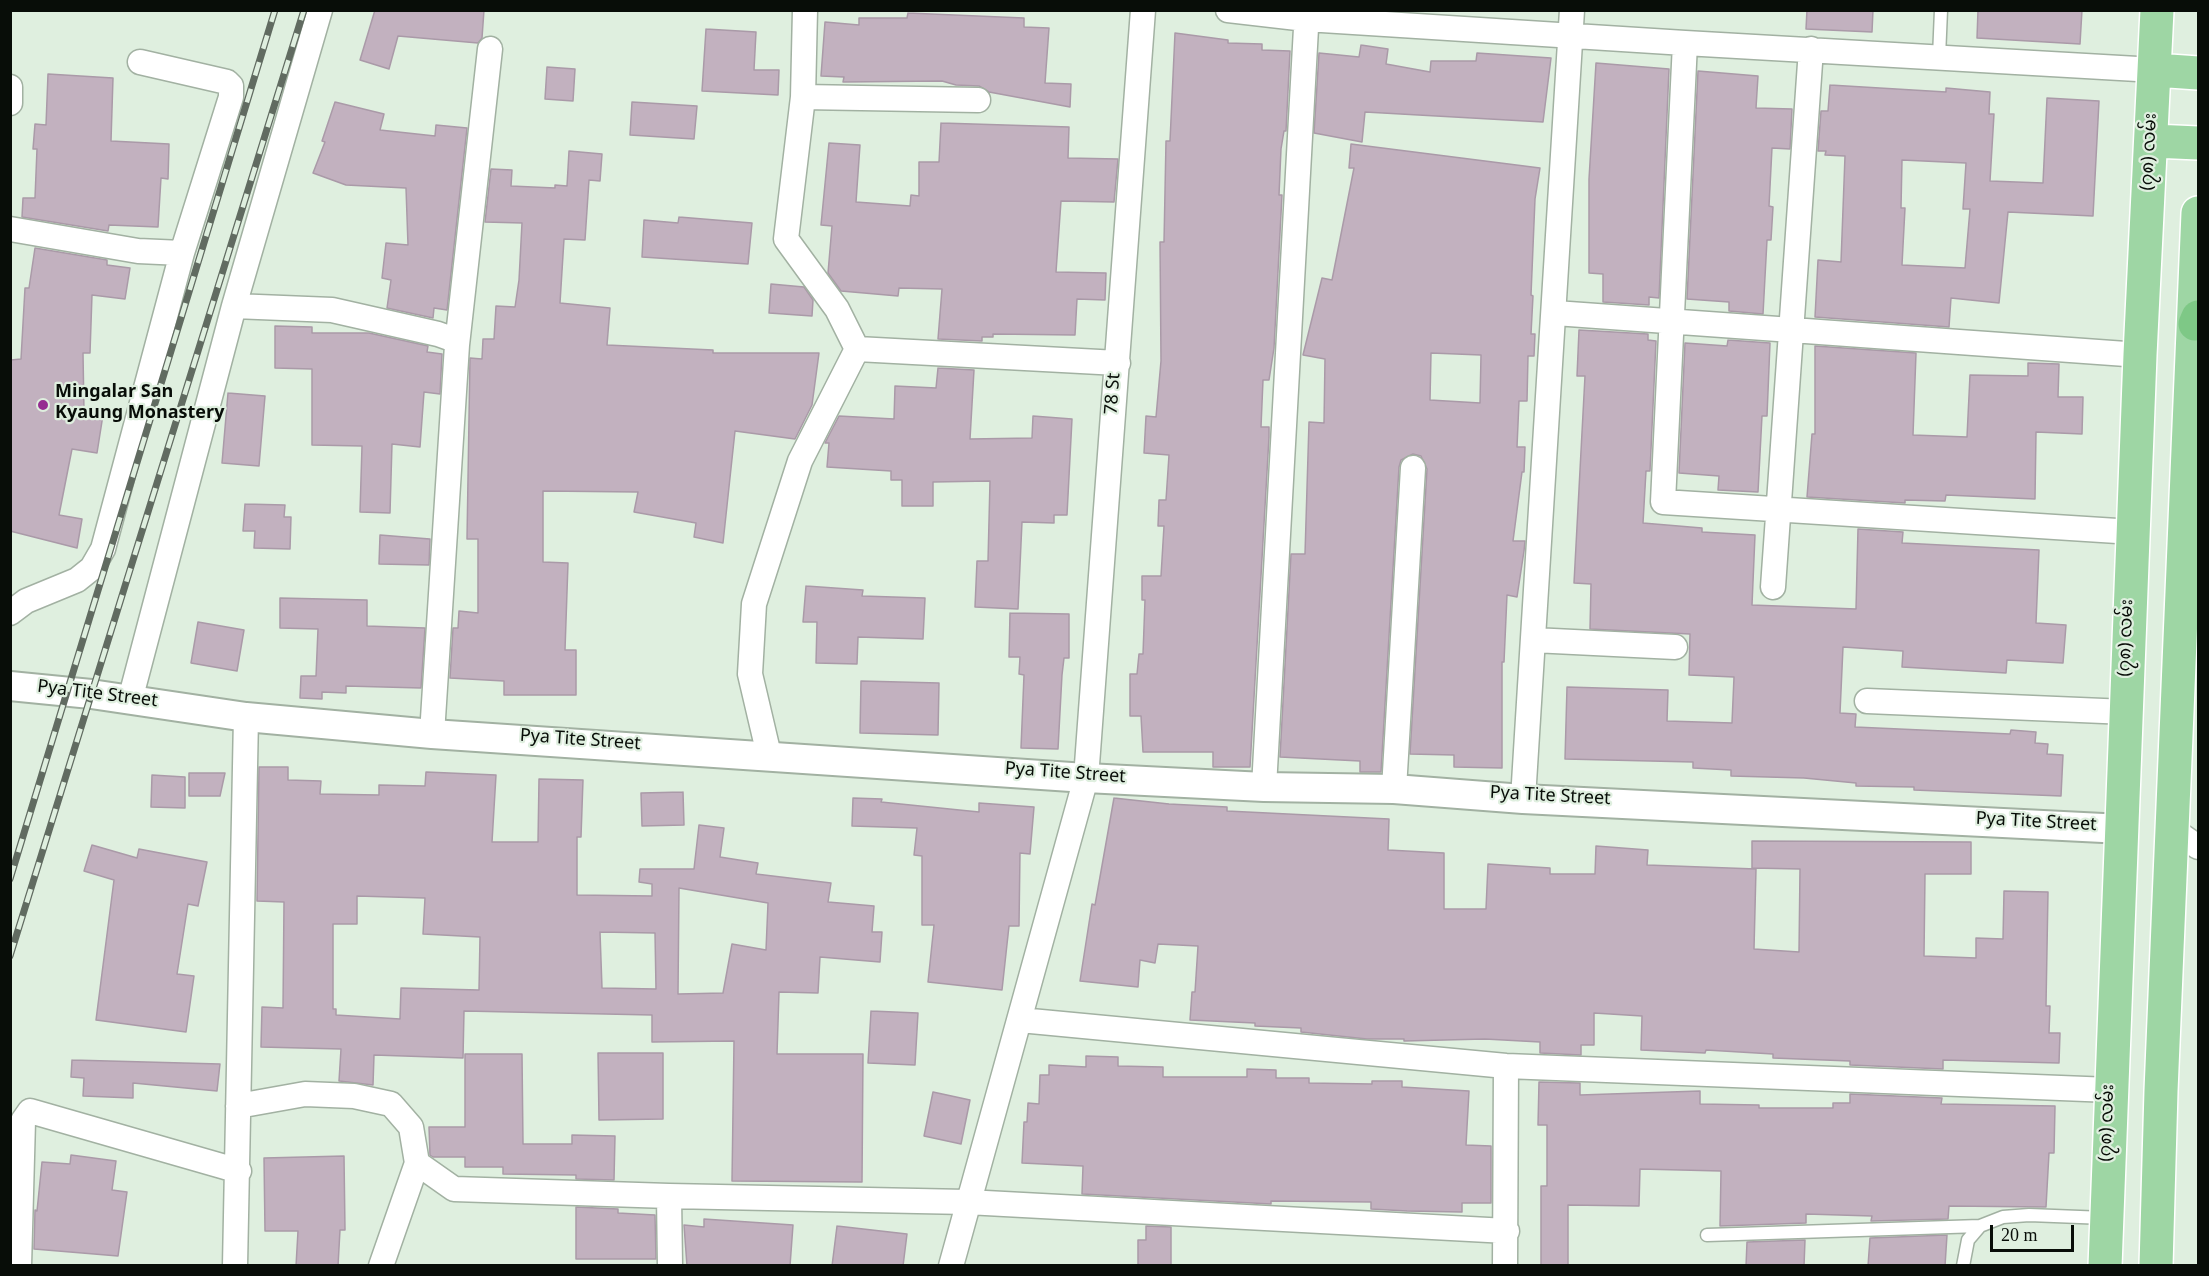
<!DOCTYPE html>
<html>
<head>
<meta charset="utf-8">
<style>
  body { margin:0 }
  #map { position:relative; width:2209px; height:1276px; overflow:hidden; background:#dfefdf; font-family:Georgia,serif }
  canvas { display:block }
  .frame { position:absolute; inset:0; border:12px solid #080d08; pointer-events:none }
  .scale { position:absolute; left:1990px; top:1225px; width:84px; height:27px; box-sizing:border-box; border:3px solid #080d08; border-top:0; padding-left:8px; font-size:18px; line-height:21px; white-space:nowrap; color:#080d08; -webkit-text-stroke:4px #dfefdf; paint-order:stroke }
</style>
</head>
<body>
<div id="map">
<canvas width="2209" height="1276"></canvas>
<div class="frame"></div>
<div class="scale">20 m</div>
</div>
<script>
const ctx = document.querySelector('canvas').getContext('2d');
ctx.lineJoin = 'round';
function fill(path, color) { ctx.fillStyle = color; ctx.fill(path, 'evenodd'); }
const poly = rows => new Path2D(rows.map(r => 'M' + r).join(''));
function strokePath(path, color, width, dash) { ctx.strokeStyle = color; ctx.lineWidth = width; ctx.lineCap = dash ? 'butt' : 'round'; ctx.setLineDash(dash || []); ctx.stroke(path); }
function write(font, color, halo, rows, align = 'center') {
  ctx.font = font + ' Georgia,"Noto Sans Myanmar",serif'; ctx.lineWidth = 4.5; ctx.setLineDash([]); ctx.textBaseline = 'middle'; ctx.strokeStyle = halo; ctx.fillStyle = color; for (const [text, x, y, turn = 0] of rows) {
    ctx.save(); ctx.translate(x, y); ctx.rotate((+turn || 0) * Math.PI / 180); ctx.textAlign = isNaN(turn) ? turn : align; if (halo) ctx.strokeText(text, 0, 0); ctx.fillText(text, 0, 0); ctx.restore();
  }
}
const building = poly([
  [375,10,484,10,482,38,478,43,398,36,389,69,360,60,375,10],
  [1807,10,1873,10,1872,32,1806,29,1807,10],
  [1978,10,2082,10,2080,44,1977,38,1978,10],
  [908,13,1024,18,1024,27,1049,28,1045,83,1071,84,1070,107,989,92,979,86,956,85,942,81,843,82,844,77,821,76,825,22,859,25,859,18,907,18,908,13],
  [706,29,756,32,754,70,779,70,778,95,702,91,706,29],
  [1175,33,1228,40,1228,43,1262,44,1262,50,1290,51,1286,131,1284,131,1281,149,1279,195,1282,195,1274,348,1269,380,1263,380,1261,427,1269,427,1269,437,1250,767,1213,767,1213,752,1143,752,1141,716,1130,716,1130,674,1137,674,1139,654,1143,654,1145,600,1142,600,1142,576,1161,576,1164,526,1158,526,1159,500,1166,500,1169,455,1144,453,1146,416,1156,417,1161,361,1160,242,1164,242,1166,141,1170,141,1175,33],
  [1361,45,1388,49,1386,64,1430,72,1431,61,1476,61,1477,53,1551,58,1543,122,1365,112,1362,142,1314,133,1319,53,1359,57,1361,45],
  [1596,63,1669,69,1659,298,1649,297,1649,305,1603,302,1603,274,1589,273,1589,179,1596,63],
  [547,67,575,69,573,101,545,99,547,67],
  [1698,71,1758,76,1756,108,1792,109,1790,149,1772,148,1769,206,1773,207,1771,240,1767,240,1763,314,1729,311,1729,302,1687,299,1698,71],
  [48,74,113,78,111,141,169,144,168,179,161,178,158,227,109,225,108,231,22,217,23,198,35,198,37,149,33,149,35,124,46,125,48,74],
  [1830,85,1946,92,1946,88,1990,92,1989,114,1994,114,1990,181,2043,183,2047,98,2099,101,2093,216,2008,212,1999,303,1951,298,1949,327,1815,317,1818,260,1841,262,1845,156,1825,155,1826,151,1818,151,1821,111,1828,111,1830,85],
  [1902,160,1966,163,1963,209,1970,209,1965,268,1902,265,1905,208,1901,208,1902,160],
  [335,102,384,114,380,130,435,136,436,125,467,128,447,310,434,308,433,318,387,308,391,280,382,278,386,243,408,245,406,188,346,185,313,173,325,142,322,141,335,102],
  [632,102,697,106,694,139,630,135,632,102],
  [941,123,1069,127,1068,158,1118,159,1114,202,1061,201,1056,272,1106,273,1105,300,1077,299,1075,335,993,334,993,337,982,337,982,341,938,339,942,289,899,288,898,296,841,291,828,273,832,226,821,225,829,143,860,145,856,202,910,206,911,195,919,196,919,162,939,162,941,123],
  [1351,144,1540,168,1535,199,1531,295,1533,296,1531,334,1535,334,1534,356,1528,356,1527,401,1519,401,1517,447,1525,447,1524,472,1522,472,1513,541,1525,541,1524,551,1517,597,1507,595,1504,662,1502,662,1502,768,1454,767,1454,755,1410,754,1427,469,1421,456,1413,454,1401,460,1399,467,1381,772,1360,772,1360,761,1280,757,1291,554,1305,554,1309,422,1324,423,1325,359,1303,355,1322,278,1332,280,1354,168,1349,168,1351,144],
  [1431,353,1481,355,1480,403,1430,400,1431,353],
  [569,151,602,154,600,181,589,180,585,240,564,239,560,303,610,308,607,345,713,350,713,353,819,353,812,405,795,439,735,431,723,543,694,537,696,523,634,512,638,492,543,491,543,562,568,563,565,650,576,650,576,695,504,695,504,681,450,678,453,628,458,628,459,611,478,613,478,539,467,539,470,358,482,359,483,339,494,339,496,306,515,307,519,280,522,223,485,222,491,169,512,170,511,186,555,188,555,185,567,186,569,151],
  [679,217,752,223,748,264,642,257,644,220,678,223,679,217],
  [35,248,107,260,107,265,130,268,125,299,92,295,90,353,83,353,84,412,103,415,97,453,72,449,59,515,82,519,77,548,10,531,11,360,21,359,25,288,29,288,35,248],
  [771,284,804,287,813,300,812,316,769,313,771,284],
  [275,326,312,327,312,333,369,333,428,346,427,352,442,354,440,394,424,392,420,447,392,444,390,513,360,512,362,446,312,445,312,369,275,368,275,326],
  [1579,330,1648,334,1648,340,1656,341,1650,471,1646,471,1643,523,1702,528,1702,532,1755,535,1752,605,1856,609,1858,529,1903,532,1902,543,2039,550,2036,623,2066,625,2063,663,2007,660,2006,673,1902,667,1903,651,1843,647,1840,713,1856,714,1855,727,2010,734,2011,730,2036,732,2035,743,2048,744,2047,754,2063,755,2061,796,1914,790,1914,787,1856,786,1856,783,1804,778,1731,776,1731,770,1693,768,1693,762,1565,759,1567,687,1668,690,1667,721,1732,723,1734,677,1689,675,1690,634,1590,629,1591,584,1574,583,1585,376,1577,376,1579,330],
  [1728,340,1770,343,1767,416,1762,416,1758,492,1718,490,1719,476,1679,473,1685,343,1727,346,1728,340],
  [1815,346,1916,353,1913,435,1967,437,1970,375,2028,376,2028,363,2059,364,2058,397,2083,397,2082,434,2036,432,2035,499,1946,495,1945,501,1905,500,1905,503,1807,497,1812,434,1815,434,1815,346],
  [938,368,974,370,970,439,1032,438,1033,416,1072,419,1067,515,1054,515,1054,523,1022,522,1018,609,975,607,977,561,988,561,990,481,933,482,933,506,902,506,902,480,891,480,891,471,827,467,829,443,825,443,839,416,894,419,895,386,936,388,938,368],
  [228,393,265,396,259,466,222,463,228,393],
  [245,504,285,505,284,517,291,517,290,549,254,548,255,531,243,531,245,504],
  [380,535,430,539,429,565,379,564,380,535],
  [806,586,863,590,862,596,925,598,923,639,858,637,857,664,816,663,817,622,803,622,806,586],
  [280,598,367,600,367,626,425,628,421,688,346,686,346,693,322,692,322,699,300,698,301,676,316,676,318,629,280,628,280,598],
  [1010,613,1069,614,1069,658,1064,658,1062,675,1058,749,1021,748,1024,675,1019,674,1020,657,1009,657,1010,613],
  [198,622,244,630,237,671,191,663,198,622],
  [861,681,939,683,938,735,860,733,861,681],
  [259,767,288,767,288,780,321,781,320,794,379,795,379,785,425,786,426,772,496,775,492,842,538,842,539,779,583,780,581,837,577,837,577,895,652,896,652,884,639,882,640,869,694,869,699,825,724,828,720,857,758,863,756,874,831,883,828,902,874,906,872,932,882,932,880,962,820,957,818,993,779,992,777,1054,863,1054,862,1182,732,1181,734,1041,652,1042,652,1015,464,1011,463,1058,374,1055,373,1085,339,1081,341,1049,261,1047,262,1007,283,1008,284,902,257,901,259,767],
  [679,888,768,903,766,950,732,944,723,993,678,994,679,888],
  [357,896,425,898,423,934,480,937,479,990,401,988,400,1019,336,1015,336,1009,333,1009,333,924,357,924,357,896],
  [600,932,655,933,656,989,602,988,600,932],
  [189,773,225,773,220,796,189,796,189,773],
  [152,775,185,777,185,808,151,807,152,775],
  [683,792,684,825,642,826,641,793,683,792],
  [853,798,882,799,881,802,979,812,979,803,1034,807,1030,854,1020,853,1019,926,1009,926,1002,990,928,982,934,925,922,925,922,856,914,855,917,828,852,826,853,798],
  [1114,798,1169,804,1227,807,1227,811,1389,819,1388,850,1444,853,1444,909,1486,909,1488,864,1550,868,1550,874,1595,874,1596,846,1648,850,1647,865,1756,869,1754,949,1799,952,1800,869,1752,868,1752,841,1971,842,1971,874,1925,874,1924,956,1976,958,1976,938,2003,939,2004,891,2048,892,2046,1006,2050,1006,2049,1033,2060,1033,2059,1063,1943,1060,1943,1069,1850,1065,1850,1061,1773,1058,1773,1054,1706,1050,1705,1053,1641,1050,1642,1016,1594,1013,1594,1045,1581,1045,1581,1055,1540,1053,1540,1042,1485,1039,1404,1041,1404,1039,1367,1039,1301,1032,1301,1028,1255,1026,1255,1023,1190,1020,1192,992,1195,992,1198,946,1158,944,1155,963,1140,960,1138,987,1080,981,1092,904,1095,905,1114,798],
  [92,845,137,858,139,849,207,862,198,906,188,904,177,974,194,976,186,1032,96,1020,114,880,84,871,92,845],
  [871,1011,918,1013,915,1065,868,1063,871,1011],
  [598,1053,663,1053,663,1119,599,1120,598,1053],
  [465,1054,522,1054,523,1144,572,1144,572,1135,615,1136,614,1180,576,1179,576,1175,503,1174,503,1167,465,1167,465,1157,433,1157,430,1155,429,1127,465,1127,465,1054],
  [1086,1056,1118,1057,1118,1066,1163,1067,1163,1077,1247,1077,1247,1069,1276,1070,1276,1078,1309,1078,1309,1083,1372,1084,1372,1081,1402,1081,1402,1087,1469,1091,1466,1145,1491,1146,1491,1203,1462,1203,1462,1212,1407,1211,1371,1209,1371,1202,1271,1201,1271,1204,1082,1194,1083,1166,1022,1163,1024,1122,1027,1122,1028,1103,1039,1104,1040,1075,1049,1075,1049,1065,1086,1067,1086,1056],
  [72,1060,220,1064,217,1091,133,1083,133,1098,83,1096,84,1078,71,1077,72,1060],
  [1539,1082,1580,1083,1580,1095,1700,1091,1700,1104,1759,1105,1759,1108,1833,1108,1833,1103,1850,1103,1850,1094,1942,1098,1941,1104,2055,1106,2054,1153,2049,1153,2046,1207,1949,1206,1948,1219,1871,1221,1872,1216,1806,1214,1806,1223,1720,1226,1721,1171,1640,1169,1639,1206,1568,1205,1568,1266,1541,1266,1541,1186,1547,1186,1547,1125,1538,1125,1539,1082],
  [933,1092,970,1100,961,1144,924,1136,933,1092],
  [71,1155,116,1161,112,1190,127,1192,118,1256,34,1249,35,1210,37,1211,42,1162,70,1164,71,1155],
  [344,1156,345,1230,340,1230,338,1266,296,1266,298,1231,265,1231,264,1158,344,1156],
  [576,1207,618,1209,618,1213,655,1215,656,1259,576,1259,576,1207],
  [704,1219,793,1225,790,1266,687,1266,684,1225,704,1227,704,1219],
  [837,1226,907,1234,903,1266,832,1266,837,1226],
  [1146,1226,1171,1227,1171,1266,1138,1266,1138,1240,1146,1240,1146,1226],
  [1947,1235,1945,1266,1868,1266,1870,1238,1947,1235],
  [1805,1240,1804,1266,1746,1266,1747,1242,1805,1240]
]);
fill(building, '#c2b1bf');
strokePath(building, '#aa9aa8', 1.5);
const service = poly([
  [1939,57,1941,10],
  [1707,1235,1980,1226],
  [1963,1266,1968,1240,1980,1226,2003,1217,2029,1215,2105,1218]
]);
const minor = poly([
  [1228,10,1306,19,1685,43,2155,70],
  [1685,43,1663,502,2133,532],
  [10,87,10,103],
  [803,97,978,100],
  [10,229,138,251,182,253],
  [234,306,332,310,438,334,452,339,457,345,432,734],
  [1555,313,2140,355],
  [457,345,490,49],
  [857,349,1118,363],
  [1773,587,1811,49],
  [10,613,26,601,77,580,92,568,103,549,182,253,231,97,231,86,227,82,140,62],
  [1533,640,1675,647],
  [130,700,234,306,320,10],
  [1867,701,2127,712],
  [769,755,750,674,754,604,800,461,857,349,837,309,786,239,803,97,805,10],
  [1264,787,1307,10],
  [1394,789,1413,468],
  [1523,799,1572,10],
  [2172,829,2198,847],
  [1020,1020,1506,1066,2111,1090],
  [238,1106,305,1094,354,1096,391,1104,411,1127,417,1163,454,1189,669,1196,967,1202,1507,1231],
  [669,1196,670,1266],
  [19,1266,23,1121,30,1111,239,1171],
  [235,1266,246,717],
  [381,1266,417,1163],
  [951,1266,1086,778,1143,10],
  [1505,1266,1506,1066]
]);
const tertiary = poly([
  [10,686,91,694,246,717,432,734,1086,778,1264,787,1394,789,1523,799,2123,829]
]);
const primary = poly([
  [2155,70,2198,73],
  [2153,141,2198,143],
  [2105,1266,2140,355,2157,10],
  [2156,1266,2161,1091,2198,213]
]);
const trunk = poly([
  [2195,324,2198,317]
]);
strokePath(service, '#a2b1a2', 15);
strokePath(minor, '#a2b1a2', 27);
strokePath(tertiary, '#a2b1a2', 32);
strokePath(primary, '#fff', 36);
strokePath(trunk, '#fff', 36);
strokePath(service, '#fff', 12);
strokePath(minor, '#fff', 24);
strokePath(tertiary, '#fff', 28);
strokePath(primary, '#9ed6a4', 33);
strokePath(trunk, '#7ec886', 33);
const rail = poly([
  [10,879,275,10],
  [10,956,304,10]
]);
strokePath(rail, '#616b61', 7);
strokePath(rail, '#dfefdf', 4.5, [14]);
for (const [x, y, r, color] of [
  [43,405,6,"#962d91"]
]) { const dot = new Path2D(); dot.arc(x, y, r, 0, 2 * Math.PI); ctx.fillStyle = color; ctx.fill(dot); strokePath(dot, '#dfefdf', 2); }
write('18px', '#080d08', '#dfefdf', [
  ["(၇၈) လမ်း",2152,152,-87],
  ["78 St",1116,394,-86],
  ["(၇၈) လမ်း",2129,638,-88],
  ["Pya Tite Street",97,697,7],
  ["Pya Tite Street",580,743,4],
  ["Pya Tite Street",1065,776,4],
  ["Pya Tite Street",1550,799,3],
  ["Pya Tite Street",2036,825,3],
  ["(၇၈) လမ်း",2110,1123,-88]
]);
write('bold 18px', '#080d08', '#dfefdf', [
  ["Mingalar San",55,395],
  ["Kyaung Monastery",55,416]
], 'left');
</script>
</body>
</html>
